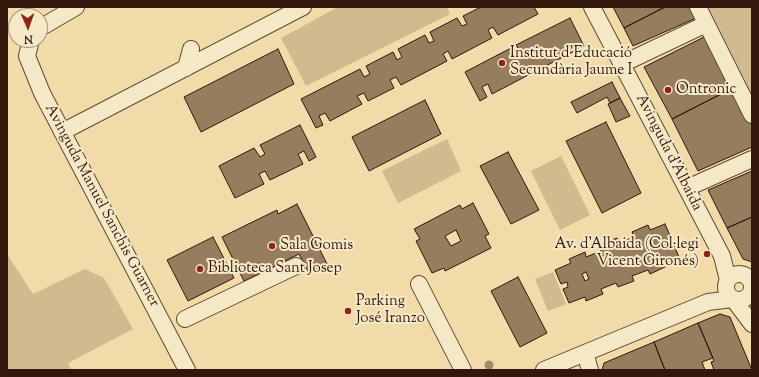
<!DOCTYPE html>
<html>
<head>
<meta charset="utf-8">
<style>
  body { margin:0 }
  #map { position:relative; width:759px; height:377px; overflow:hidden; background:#f0dba9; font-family:"Sorts Mill Goudy",serif }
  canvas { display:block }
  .frame { position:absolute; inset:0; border:8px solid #33170c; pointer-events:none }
  .north { position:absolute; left:8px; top:8px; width:40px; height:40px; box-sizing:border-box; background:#f5e8c7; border:1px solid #a7947c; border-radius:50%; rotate:178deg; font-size:11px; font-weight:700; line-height:16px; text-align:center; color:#33170c }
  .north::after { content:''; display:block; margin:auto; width:14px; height:18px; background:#8f2418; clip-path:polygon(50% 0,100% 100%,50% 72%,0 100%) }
</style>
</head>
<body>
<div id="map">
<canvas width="759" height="377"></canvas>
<div class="frame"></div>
<div class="north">N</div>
</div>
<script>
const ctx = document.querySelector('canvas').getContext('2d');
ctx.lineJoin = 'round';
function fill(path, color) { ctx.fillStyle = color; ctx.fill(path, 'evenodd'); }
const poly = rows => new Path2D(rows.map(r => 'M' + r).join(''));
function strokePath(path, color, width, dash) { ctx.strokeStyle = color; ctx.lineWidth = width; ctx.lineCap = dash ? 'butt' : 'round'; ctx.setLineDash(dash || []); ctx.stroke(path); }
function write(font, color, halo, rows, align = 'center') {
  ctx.font = font + ' "Sorts Mill Goudy",serif'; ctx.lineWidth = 4; ctx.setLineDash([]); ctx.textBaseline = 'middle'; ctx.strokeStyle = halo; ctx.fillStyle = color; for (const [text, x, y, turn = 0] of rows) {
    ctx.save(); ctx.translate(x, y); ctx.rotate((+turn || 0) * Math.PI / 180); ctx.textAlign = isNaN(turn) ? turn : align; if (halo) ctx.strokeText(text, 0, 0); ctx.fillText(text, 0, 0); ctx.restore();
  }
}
fill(poly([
  [338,7,447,7,450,14,306,86,281,38],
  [703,7,752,7,752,105],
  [447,139,461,171,398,203,382,171],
  [561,156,590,215,560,230,531,171],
  [7,254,33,294,85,269,104,278,133,329,68,363,71,370,7,370],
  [553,272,566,304,548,311,535,279]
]), '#d0ba8e');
const building = poly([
  [481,7,534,7,538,14,498,35,493,27,488,30,492,38,452,59,448,51,443,54,447,61,401,85,396,77,390,80,394,88,368,101,364,93,357,96,362,104,330,121,325,113,319,116,323,125,316,128,301,99,360,69,364,77,370,74,366,66,393,52,397,60,402,57,398,49,425,35,429,43,434,41,430,32,457,18,462,26,467,24,463,16,481,7],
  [613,7,665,7,624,28,613,7],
  [665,7,691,7,696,18,633,46,624,28,665,7],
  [570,18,584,46,492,94,488,84,482,87,487,97,480,101,465,72,511,48,516,58,522,55,516,45,570,18],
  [706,36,733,88,672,119,644,67,706,36],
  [278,49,294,84,201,132,184,97,278,49],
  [612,82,620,98,610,103,607,97,577,113,571,102,612,82],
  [733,88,752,126,752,147,698,171,672,119,733,88],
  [620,98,630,116,616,122,608,104,620,98],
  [425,100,441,134,369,171,352,137,425,100],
  [606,122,641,193,602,213,566,141,606,122],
  [300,125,316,157,309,161,304,151,298,154,303,164,270,180,265,171,259,174,264,184,235,198,219,166,254,148,260,157,265,154,260,145,300,125],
  [508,152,539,210,511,224,480,166,508,152],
  [752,171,752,217,727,228,708,190,752,171],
  [473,203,489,234,485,236,491,248,445,271,444,268,432,273,416,241,420,239,414,229,460,205,462,209,473,203],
  [456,230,461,241,451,246,445,236,456,230],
  [297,204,327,264,309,273,299,254,244,281,222,237,277,210,278,214,297,204],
  [752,217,752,262,743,259,727,228,752,217],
  [665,224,671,238,665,240,667,245,673,243,679,257,663,263,665,267,650,274,648,270,632,276,634,281,618,287,616,283,601,289,603,294,586,301,585,297,569,303,563,289,568,287,567,282,561,284,555,270,571,263,569,259,585,252,586,257,601,251,599,245,617,238,619,243,634,237,632,232,648,225,650,230,665,224],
  [649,245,652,253,648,255,645,247,649,245],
  [586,272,589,279,585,281,582,274,586,272],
  [213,237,234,278,188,301,167,260,213,237],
  [518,277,547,333,520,347,491,291,518,277],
  [720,314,730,317,752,370,714,370,711,362,714,361,698,323,720,314],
  [698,323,713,358,702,362,705,370,665,370,654,342,698,323],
  [654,342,665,370,602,370,604,363,654,342]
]);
fill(building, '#957d5e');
strokePath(building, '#33170c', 1);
const minor = poly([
  [592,7,722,256,728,280],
  [698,7,752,115],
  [40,28,76,7],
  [31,40,27,56,42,93,187,370],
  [622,64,706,24],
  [186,68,191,49],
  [62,132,303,7],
  [687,188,752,159],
  '726 287a13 13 0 1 1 26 0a13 13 0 1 1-26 0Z',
  [419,284,463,370],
  [734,300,752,324],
  [185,319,296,266],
  [585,353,590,370],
  [544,370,708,302,732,299]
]);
strokePath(minor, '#624833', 18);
strokePath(minor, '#f5e8c7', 16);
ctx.fillStyle = '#a28a68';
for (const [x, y] of [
  [489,365]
]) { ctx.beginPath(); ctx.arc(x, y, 4.5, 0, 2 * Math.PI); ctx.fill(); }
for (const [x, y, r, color] of [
  [502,63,4,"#8f2418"],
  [668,90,4,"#8f2418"],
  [272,246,4,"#8f2418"],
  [707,254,4,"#8f2418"],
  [200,269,4,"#8f2418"],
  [348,311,4,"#8f2418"]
]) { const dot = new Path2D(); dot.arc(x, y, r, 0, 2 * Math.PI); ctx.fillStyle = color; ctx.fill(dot); strokePath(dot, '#f5e8c7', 1.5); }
write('15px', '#33170c', '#f5e8c7', [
  ["Institut d'Educació",510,54],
  ["Secundària Jaume I",510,71],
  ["Ontronic",676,90],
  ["Av. d'Albaida (Col·legi",699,245,"right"],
  ["Vicent Gironés)",699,262,"right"],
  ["Sala Gomis",280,246],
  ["Biblioteca Sant Josep",208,269],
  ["Parking",356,302],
  ["José Iranzo",356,319]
], 'left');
write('15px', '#33170c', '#f5e8c7', [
  ["Avinguda d'Albaida",668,153,63],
  ["Avinguda Manuel Sanchis Guarner",101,206,62]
]);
</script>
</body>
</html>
